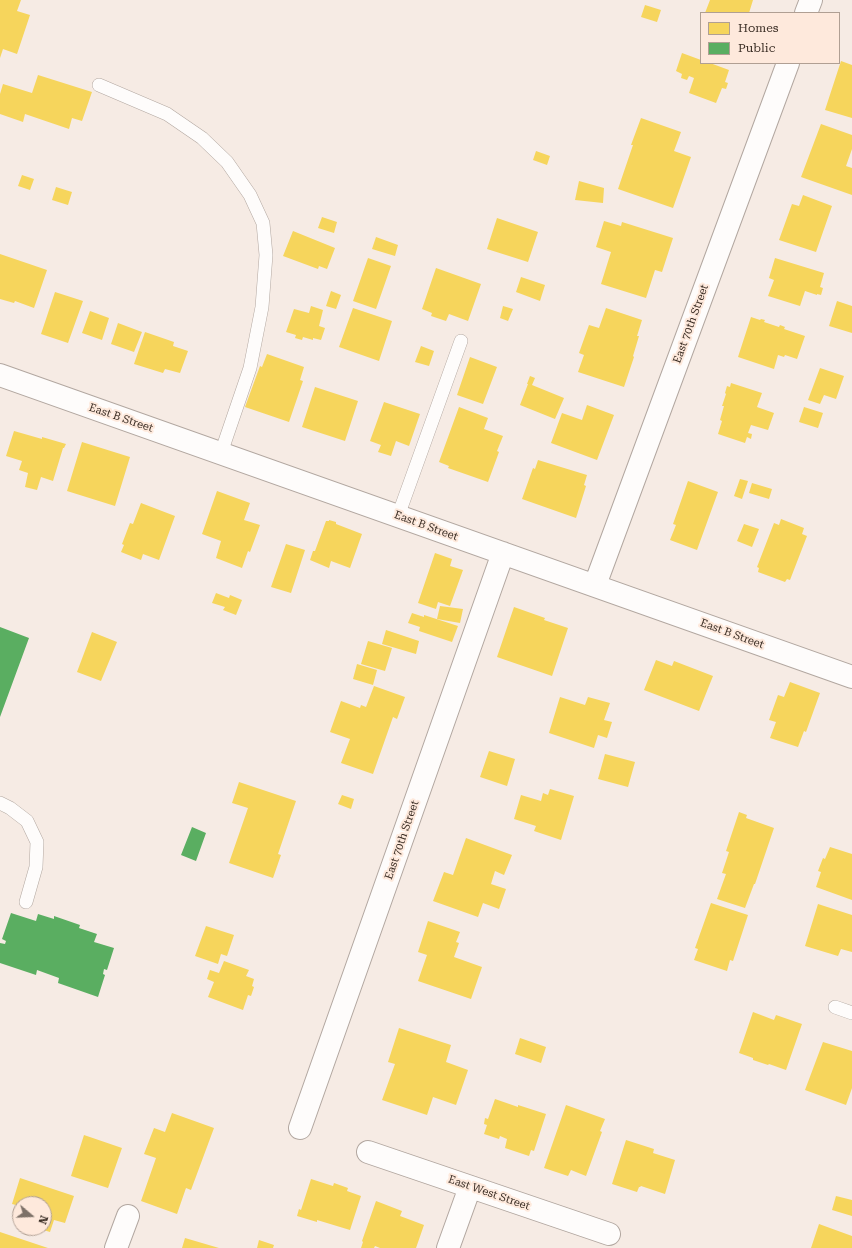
<!DOCTYPE html>
<html>
<head>
<meta charset="utf-8">
<style>
  body { margin:0 }
  #map { position:relative; width:852px; height:1248px; overflow:hidden; background:#f6ebe4; font-family:"Roboto Serif",serif }
  canvas { display:block }
  .legend { position:absolute; left:700px; top:12px; width:140px; height:52px; box-sizing:border-box; background:#fee9dc; border:1px solid #b09f93; margin:0; padding:5px 7px; list-style:none; font-size:12px; color:#3c2f26 }
  .legend li { display:flex; align-items:center; gap:8px; height:20px }
  .legend b { width:20px; border:1px solid #b09f93 }
  .north { position:absolute; left:12px; top:1196px; width:40px; height:40px; box-sizing:border-box; background:#fee9dc; border:1px solid #b09f93; border-radius:50%; rotate:109deg; font-size:11px; font-weight:700; line-height:16px; text-align:center; color:#3c2f26 }
  .north::after { content:''; display:block; margin:auto; width:14px; height:18px; background:#7d7168; clip-path:polygon(50% 0,100% 100%,50% 72%,0 100%) }
</style>
</head>
<body>
<div id="map">
<canvas width="852" height="1248"></canvas>
<ul class="legend">
<li><b style="height:11px;background:#f6d55c"></b>Homes</li>
<li><b style="height:11px;background:#5aae61"></b>Public</li>
</ul>
<div class="north">N</div>
</div>
<script>
const ctx = document.querySelector('canvas').getContext('2d');
ctx.lineJoin = 'round';
function fill(path, color) { ctx.fillStyle = color; ctx.fill(path, 'evenodd'); }
const poly = rows => new Path2D(rows.map(r => 'M' + r).join(''));
function strokePath(path, color, width, dash) { ctx.strokeStyle = color; ctx.lineWidth = width; ctx.lineCap = dash ? 'butt' : 'round'; ctx.setLineDash(dash || []); ctx.stroke(path); }
function write(font, color, halo, rows, align = 'center') {
  ctx.font = font + ' "Roboto Serif",serif'; ctx.lineWidth = 4; ctx.setLineDash([]); ctx.textBaseline = 'middle'; ctx.strokeStyle = halo; ctx.fillStyle = color; for (const [text, x, y, turn = 0] of rows) {
    ctx.save(); ctx.translate(x, y); ctx.rotate((+turn || 0) * Math.PI / 180); ctx.textAlign = isNaN(turn) ? turn : align; if (halo) ctx.strokeText(text, 0, 0); ctx.fillText(text, 0, 0); ctx.restore();
  }
}
fill(poly([
  [0,0,21,0,17,11,30,15,17,54,3,49,0,58],
  [710,0,753,0,749,13,705,13],
  [645,5,661,10,657,22,641,17],
  [682,53,701,60,701,63,710,63,729,70,725,82,728,83,726,89,722,88,716,103,689,93,694,78,689,76,687,80,681,78,682,74,676,71],
  [841,61,852,65,852,118,825,110],
  [38,75,92,92,82,121,72,118,69,129,25,114,23,122,0,114,0,94,3,84,32,93],
  [641,118,681,132,674,151,691,157,673,208,618,189,633,145,631,145],
  [821,124,852,135,852,149,846,166,852,168,852,195,801,177],
  [536,151,550,156,547,165,533,160],
  [22,175,34,179,30,190,18,186],
  [579,181,604,188,603,203,575,200],
  [56,187,72,192,68,205,52,200],
  [803,195,832,206,816,252,779,240,792,204,799,206],
  [322,217,337,222,334,233,318,228],
  [497,218,538,232,528,262,487,249],
  [604,221,621,226,622,222,673,238,662,272,655,270,646,298,601,284,611,252,596,247],
  [293,231,335,248,327,269,319,266,318,269,283,256],
  [376,237,398,245,395,256,372,249],
  [0,254,47,270,34,308,15,301,14,303,0,299],
  [368,258,391,266,376,309,353,301],
  [775,258,824,273,820,287,823,288,821,295,817,294,817,295,805,291,800,306,768,296,774,280,769,278],
  [436,268,481,284,468,321,449,314,446,321,431,316,432,313,422,309],
  [521,277,545,285,540,301,516,292],
  [331,291,341,295,336,309,326,306],
  [55,292,83,301,68,343,41,334],
  [837,301,852,306,852,333,829,326],
  [311,306,323,310,319,326,325,328,321,340,313,338,313,340,303,337,302,340,295,338,296,335,286,332,294,309,309,313],
  [503,306,513,309,508,321,500,318],
  [353,308,392,321,379,361,339,347],
  [606,308,642,320,637,336,639,336,633,356,634,357,624,387,578,372,584,355,579,353,589,325,599,328],
  [90,311,109,318,102,340,82,333],
  [751,317,760,320,761,319,765,320,764,322,779,327,780,325,785,327,784,329,805,336,797,359,785,355,784,357,778,355,774,369,738,357],
  [118,323,142,332,134,352,111,344],
  [145,332,174,342,173,346,188,351,180,373,165,369,163,373,134,364],
  [421,346,434,351,429,366,415,362],
  [267,354,304,367,300,380,303,381,289,422,245,407,260,366,262,367],
  [470,357,497,367,483,404,457,395],
  [820,368,844,376,836,399,824,395,820,404,808,400],
  [530,376,535,378,532,385,564,398,555,419,520,405,528,384,527,384],
  [731,383,762,393,757,407,774,413,768,430,751,425,748,433,752,434,751,439,747,437,745,443,718,434,722,421,720,420,724,406,722,406,726,394,725,393,727,386,730,387],
  [315,387,358,401,345,441,302,427],
  [384,402,420,414,409,446,396,441,391,456,378,452,381,445,370,441],
  [587,405,614,415,597,460,551,443,562,413,582,420],
  [459,407,488,418,484,429,503,436,497,451,499,452,488,482,448,468,449,466,439,462],
  [804,407,823,413,818,428,799,422],
  [14,431,42,439,42,437,66,444,64,448,63,448,53,481,41,477,37,490,25,487,28,473,19,470,22,461,6,456],
  [82,442,130,457,115,506,67,491],
  [538,460,587,475,584,485,586,486,576,518,522,499,533,468,535,469],
  [740,479,748,481,742,499,734,496],
  [688,481,718,492,697,550,670,540,676,525,673,524],
  [752,483,772,489,769,499,749,493],
  [217,491,250,503,244,520,260,525,250,552,248,551,242,568,216,558,221,541,202,534],
  [141,503,175,516,159,560,143,554,141,560,121,552,124,545,122,544,130,523,133,524],
  [781,519,804,528,802,534,807,536,790,580,787,579,785,582,758,572,759,568,757,567,774,523,779,525],
  [329,520,336,522,336,524,362,534,350,568,331,561,329,568,310,560,313,551,315,551,326,521,329,521],
  [744,524,759,529,752,547,737,541],
  [286,544,305,550,291,593,271,587],
  [435,553,452,559,450,566,463,570,450,606,438,602,436,609,418,603],
  [216,593,229,598,230,595,242,600,236,615,223,610,225,607,212,603],
  [440,606,463,609,460,623,437,619],
  [514,607,545,618,544,620,568,628,552,676,497,657],
  [412,613,424,617,424,615,458,626,452,642,419,631,420,627,408,623],
  [386,630,419,641,416,654,382,644],
  [92,632,117,642,101,681,77,672],
  [368,641,392,648,385,671,361,664],
  [656,660,672,666,674,661,713,676,699,711,644,690],
  [357,664,377,670,373,685,353,679],
  [790,682,820,693,806,732,804,731,798,747,770,738,776,722,769,720,778,695,784,697],
  [374,686,405,697,397,719,393,717,373,774,341,763,350,739,330,732,341,701,360,708,361,705,366,707],
  [560,697,585,705,588,697,610,703,604,720,612,722,607,738,598,735,594,748,549,733],
  [489,751,515,759,507,786,480,777],
  [605,754,635,762,628,787,598,779],
  [239,782,296,801,278,854,281,855,273,878,229,863,248,808,232,803],
  [550,789,574,796,561,840,534,831,536,826,514,819,521,795,541,801,543,793,548,795],
  [342,795,354,799,351,809,338,804],
  [739,812,747,815,746,818,774,828,755,884,754,884,745,908,717,899,726,874,722,873,729,852,726,851],
  [466,838,512,855,504,875,495,871,491,884,506,889,499,909,483,903,478,917,433,901,444,872,453,875],
  [830,847,852,854,852,900,816,887,821,872,818,871,823,858,825,859],
  [711,903,748,915,733,961,730,960,727,971,694,960,698,949,695,948],
  [818,904,852,915,852,952,841,949,838,956,805,946],
  [428,921,460,932,456,942,459,943,454,957,482,967,471,999,418,981,427,955,418,952],
  [206,926,234,935,227,956,221,954,218,964,195,956],
  [224,961,249,970,246,976,254,979,252,986,254,987,251,996,248,995,243,1010,208,997,214,982,207,979,210,970,219,973],
  [753,1012,774,1020,776,1015,802,1024,786,1070,769,1064,768,1065,753,1060,753,1058,739,1053],
  [399,1028,451,1045,446,1062,468,1070,456,1105,433,1097,427,1115,382,1100,395,1064,388,1062],
  [520,1038,546,1047,541,1063,515,1054],
  [823,1042,852,1051,852,1088,846,1105,805,1090],
  [495,1099,518,1107,518,1105,546,1114,534,1151,531,1150,529,1156,505,1148,507,1139,500,1136,499,1139,484,1134,487,1125,484,1124,485,1118,488,1119],
  [566,1105,605,1119,600,1131,602,1132,586,1176,571,1170,568,1176,544,1168],
  [172,1113,214,1128,191,1190,186,1188,177,1214,141,1201,156,1158,144,1154,154,1128,165,1132],
  [84,1135,122,1148,108,1188,71,1176],
  [626,1140,654,1149,653,1153,675,1160,665,1194,641,1186,640,1187,639,1187,637,1192,612,1184],
  [20,1178,74,1196,65,1223,54,1220,50,1232,37,1228,44,1228,44,1204,20,1204,20,1222,15,1221,20,1206,12,1204],
  [311,1179,333,1186,334,1183,348,1188,347,1191,361,1196,350,1230,317,1220,317,1222,297,1216,299,1209,301,1210],
  [836,1196,852,1200,852,1216,832,1210],
  [376,1201,402,1211,400,1216,424,1225,416,1248,380,1248,375,1246,374,1248,361,1248,363,1242,362,1241],
  [819,1224,852,1236,852,1248,811,1248],
  [0,1232,48,1248,0,1248],
  [185,1238,219,1248,182,1248],
  [259,1240,274,1245,273,1248,257,1248]
]), '#f6d55c');
fill(poly([
  [0,627,29,638,0,717],
  [192,827,206,833,196,861,181,855],
  [11,913,36,921,38,914,54,919,54,916,80,925,79,928,97,934,94,942,114,948,107,970,104,969,103,974,105,975,98,997,58,983,59,978,37,970,36,975,0,963,0,943,5,944,6,941,2,939]
]), '#5aae61');
const lane = poly([
  [99,85,167,114,202,138,227,162,250,195,263,223,266,255,262,307,250,368,221,453],
  [398,516,461,341],
  [0,803,10,808,27,821,37,842,36,867,26,902],
  [835,1007,852,1013]
]);
const street = poly([
  [806,13,811,0],
  [0,375,852,677],
  [595,585,788,63],
  [300,1128,503,553],
  [368,1152,609,1234],
  [116,1248,128,1216],
  [448,1248,470,1187]
]);
strokePath(lane, '#b2a7a0', 14);
strokePath(street, '#b2a7a0', 24);
strokePath(lane, '#fefcfb', 13);
strokePath(street, '#fefcfb', 22);
write('11px', '#3c2f26', '#fee9dc', [
  ["East 70th Street",691,324,-70],
  ["East B Street",121,418,19],
  ["East B Street",426,526,20],
  ["East B Street",732,634,20],
  ["East 70th Street",402,840,-71],
  ["East West Street",489,1193,19]
]);
</script>
</body>
</html>
